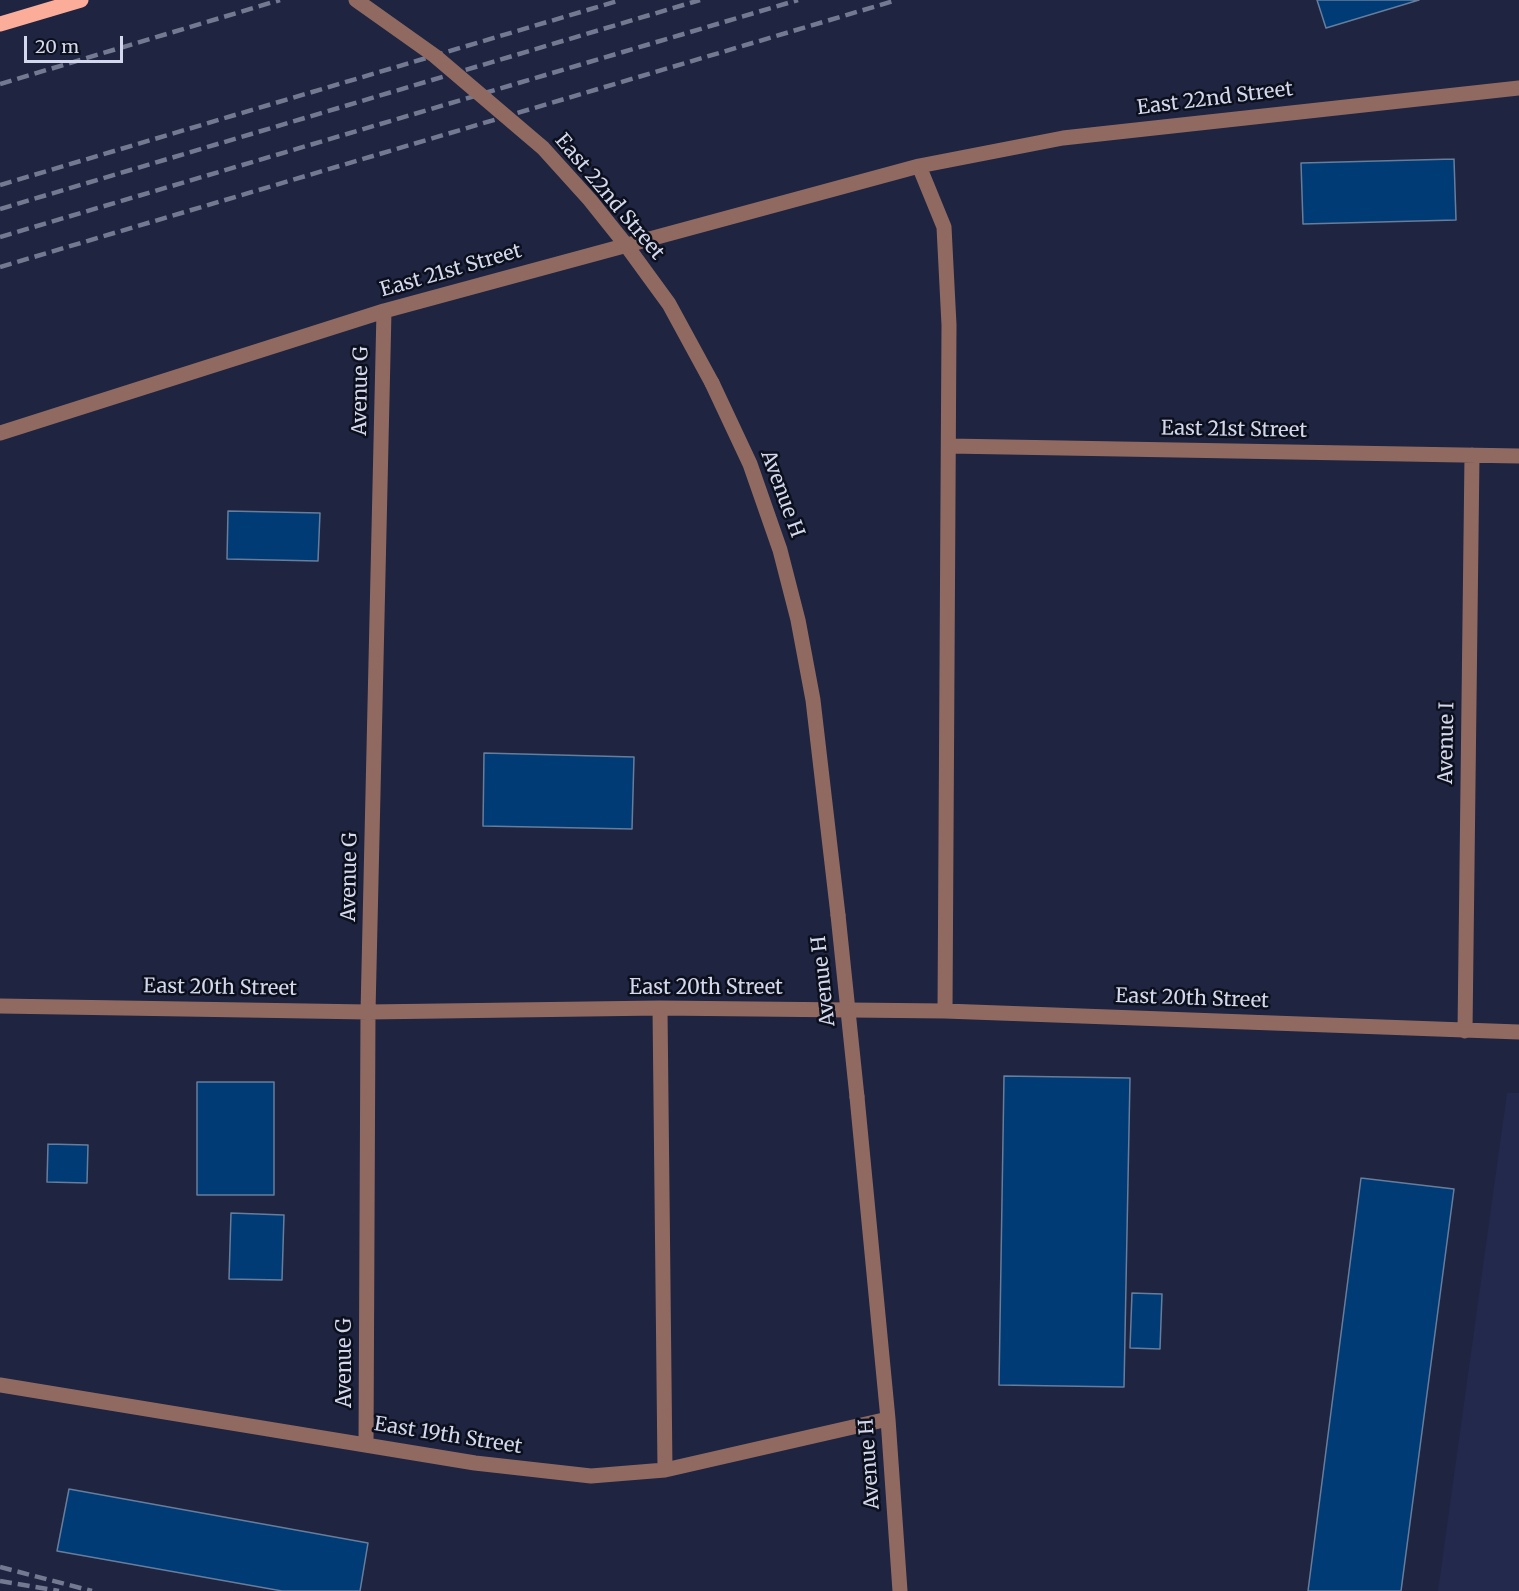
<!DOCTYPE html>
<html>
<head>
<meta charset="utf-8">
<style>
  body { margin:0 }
  #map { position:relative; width:1519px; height:1591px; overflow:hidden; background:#1f2441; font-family:Merriweather,serif }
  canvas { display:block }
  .scale { position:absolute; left:24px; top:36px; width:99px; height:27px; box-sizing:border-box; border:3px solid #d3d8ec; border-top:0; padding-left:8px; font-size:18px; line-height:21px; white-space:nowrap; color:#d3d8ec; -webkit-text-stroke:4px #0c0f1c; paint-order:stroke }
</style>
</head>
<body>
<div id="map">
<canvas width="1519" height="1591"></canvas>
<div class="scale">20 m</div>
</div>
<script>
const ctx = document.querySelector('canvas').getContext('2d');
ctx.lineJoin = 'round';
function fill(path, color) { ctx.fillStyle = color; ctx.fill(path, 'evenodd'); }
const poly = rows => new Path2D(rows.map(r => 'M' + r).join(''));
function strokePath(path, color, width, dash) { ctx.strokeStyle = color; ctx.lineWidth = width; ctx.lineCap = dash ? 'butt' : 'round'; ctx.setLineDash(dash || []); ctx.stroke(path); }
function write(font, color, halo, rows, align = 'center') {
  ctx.font = font + ' Merriweather,serif'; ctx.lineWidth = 5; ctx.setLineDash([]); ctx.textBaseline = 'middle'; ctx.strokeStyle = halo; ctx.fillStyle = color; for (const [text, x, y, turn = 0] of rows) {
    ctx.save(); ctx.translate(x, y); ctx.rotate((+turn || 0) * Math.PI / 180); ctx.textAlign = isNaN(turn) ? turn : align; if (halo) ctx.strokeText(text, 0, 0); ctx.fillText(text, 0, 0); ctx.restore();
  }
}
fill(poly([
  [1507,1093,1519,1093,1519,1591,1438,1591]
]), '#23294d');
const building = poly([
  [1317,0,1419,0,1326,28,1317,0],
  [1454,159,1456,220,1303,224,1301,163,1454,159],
  [228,511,320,513,318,561,227,559,228,511],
  [484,753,634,757,632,829,483,826,484,753],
  [1004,1076,1130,1078,1124,1387,999,1385,1004,1076],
  [197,1082,274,1082,274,1195,197,1195,197,1082],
  [48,1144,88,1145,87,1183,47,1182,48,1144],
  [1361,1178,1454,1189,1401,1591,1308,1591,1361,1178],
  [231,1213,284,1215,282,1280,229,1279,231,1213],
  [1132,1293,1162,1294,1160,1349,1130,1348,1132,1293],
  [69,1489,368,1543,360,1591,282,1591,57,1551,69,1489]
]);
fill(building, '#013b75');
strokePath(building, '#667e9c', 1.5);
strokePath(poly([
  [919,166,944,227,949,325,945,1011],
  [712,383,750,464,780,550,798,620,813,700,838,915],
  [0,433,384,311,919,166,1063,138,1519,88],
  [949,446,1519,456],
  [0,1006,368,1012,660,1008,945,1011,1519,1032],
  [660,1008,665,1470],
  [1465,1031,1472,455],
  [857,1097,888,1419,900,1591],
  [0,1385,475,1463,591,1476,665,1470,888,1419],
  [366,1444,368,1012,384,311]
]), '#906a61', 15);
strokePath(poly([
  [0,24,81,0]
]), '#fbad9a', 15);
strokePath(poly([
  [0,84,280,0],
  [0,185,621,0],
  [0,209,700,0],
  [0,237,798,0],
  [0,267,897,0],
  [0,1567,92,1591],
  [0,1581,59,1591]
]), '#747992', 4.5, [12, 6]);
strokePath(poly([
  [356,0,435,56,543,148,590,200,626,245,669,304,712,383],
  [838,915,857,1097]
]), '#906a61', 15);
write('20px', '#d3d8ec', '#0c0f1c', [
  ["East 22nd Street",1215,99,-7],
  ["East 22nd Street",609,197,50],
  ["East 21st Street",451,271,-16],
  ["Avenue G",361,391,-89],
  ["East 21st Street",1234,430,1],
  ["Avenue H",782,494,70],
  ["Avenue I",1447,743,-89],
  ["Avenue G",350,877,-89],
  ["Avenue H",824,981,-96],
  ["East 20th Street",220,988,1],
  ["East 20th Street",706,988],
  ["East 20th Street",1192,999,2],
  ["Avenue G",345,1363,-90],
  ["East 19th Street",448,1436,9],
  ["Avenue H",870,1464,-94]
]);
</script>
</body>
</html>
